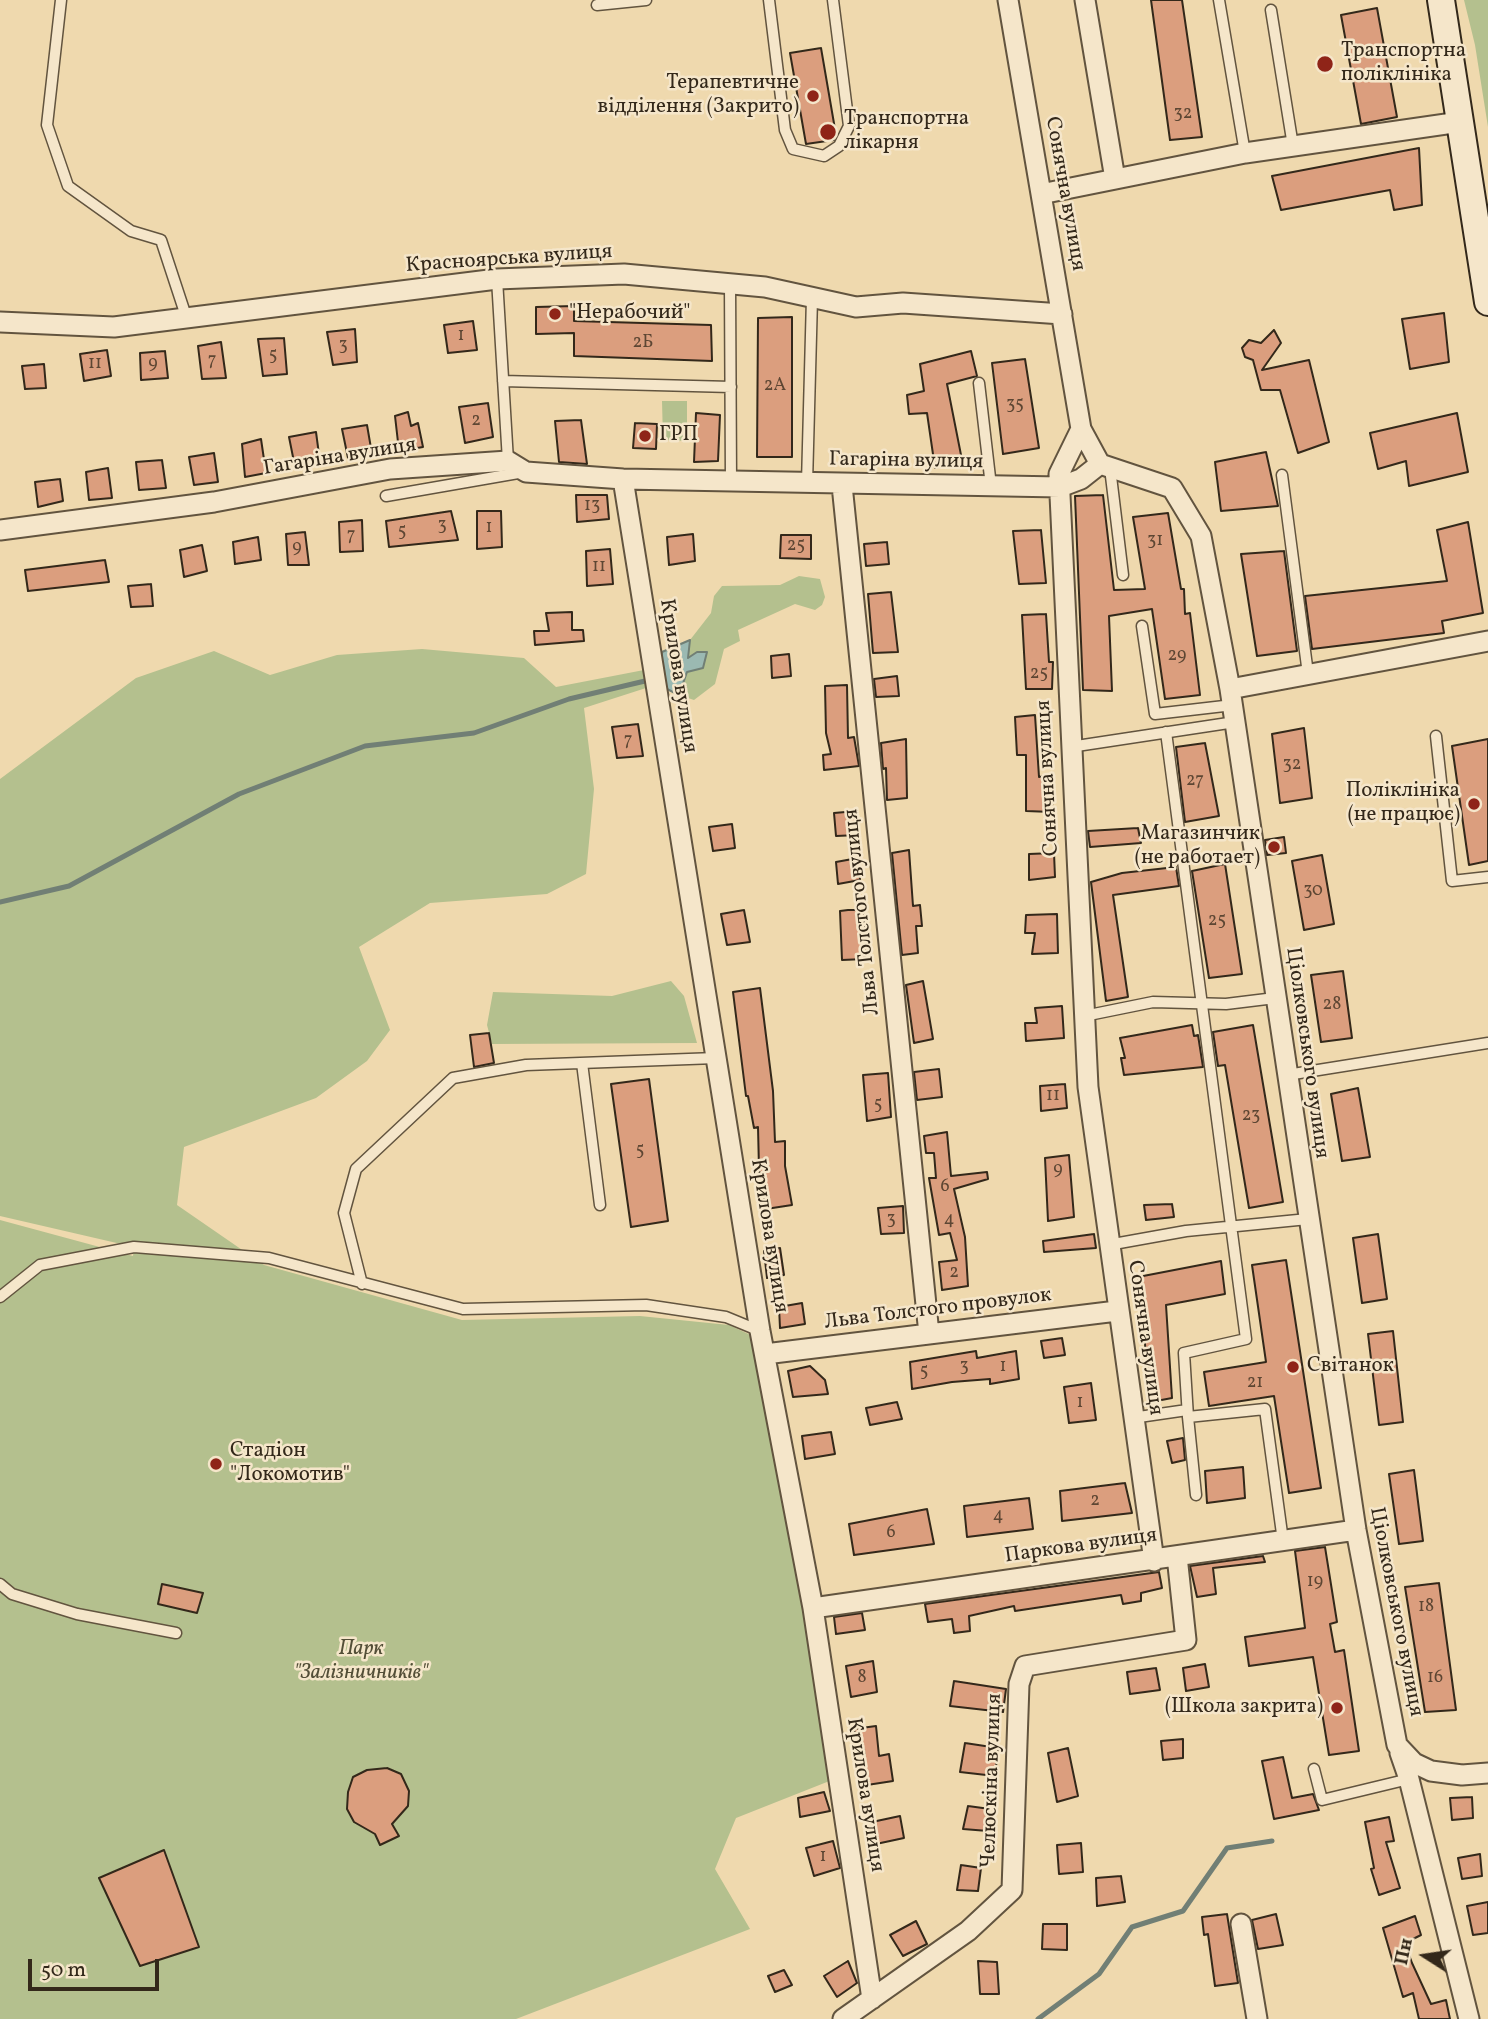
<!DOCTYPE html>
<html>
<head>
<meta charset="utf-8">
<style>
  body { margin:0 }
  #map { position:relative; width:1488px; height:2019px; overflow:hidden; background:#efd9ae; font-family:Vollkorn,serif }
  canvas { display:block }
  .north { position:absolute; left:1390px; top:1921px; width:70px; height:70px; -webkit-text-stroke:5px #f5e6ca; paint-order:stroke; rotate:282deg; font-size:19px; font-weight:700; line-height:28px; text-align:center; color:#33281a }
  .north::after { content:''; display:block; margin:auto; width:24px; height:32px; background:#33281a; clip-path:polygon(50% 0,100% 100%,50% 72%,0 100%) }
  .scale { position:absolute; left:28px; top:1959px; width:131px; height:32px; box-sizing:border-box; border:4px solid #33281a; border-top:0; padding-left:9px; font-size:21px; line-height:24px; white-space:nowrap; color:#33281a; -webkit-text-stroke:5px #f5e6ca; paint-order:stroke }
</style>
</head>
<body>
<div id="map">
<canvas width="1488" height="2019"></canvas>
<div class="north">Пн</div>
<div class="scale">50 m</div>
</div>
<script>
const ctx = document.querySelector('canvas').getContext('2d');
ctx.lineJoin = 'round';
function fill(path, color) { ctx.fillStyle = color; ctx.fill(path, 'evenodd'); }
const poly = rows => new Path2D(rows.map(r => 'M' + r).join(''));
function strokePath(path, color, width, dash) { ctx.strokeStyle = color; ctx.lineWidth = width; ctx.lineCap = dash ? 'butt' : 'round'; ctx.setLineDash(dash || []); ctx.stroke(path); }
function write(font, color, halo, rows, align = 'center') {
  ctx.font = font + ' Vollkorn,serif'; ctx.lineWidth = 5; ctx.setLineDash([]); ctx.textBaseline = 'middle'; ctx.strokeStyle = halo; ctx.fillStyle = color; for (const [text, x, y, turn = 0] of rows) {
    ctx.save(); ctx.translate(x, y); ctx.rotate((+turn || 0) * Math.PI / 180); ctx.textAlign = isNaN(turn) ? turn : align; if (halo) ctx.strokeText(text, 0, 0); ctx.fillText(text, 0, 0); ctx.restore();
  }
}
fill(poly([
  [1464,0,1488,0,1488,127,1475,45],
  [662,401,687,401,687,441,663,440],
  [799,576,820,579,825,597,822,605,815,610,795,604,738,630,740,641,724,649,715,684,694,700,679,695,687,672,690,640,711,613,714,596,722,586,780,585],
  [422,649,524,658,556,687,644,670,646,688,584,708,594,789,586,874,547,894,430,903,359,947,390,1030,367,1061,316,1098,184,1147,177,1205,264,1265,462,1320,640,1316,729,1325,755,1337,832,1780,736,1818,715,1869,750,1929,516,2019,0,2019,0,1220,133,1256,134,1247,0,1216,0,779,136,678,214,651,270,675,337,655],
  [671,981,684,996,697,1043,492,1044,487,1025,493,992,612,996]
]), '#b4c08e');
const water = poly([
  [690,640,688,658,697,652,707,652,703,668,687,672,679,695,667,689,659,677,662,652,690,640]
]);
fill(water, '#9bb9b2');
strokePath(water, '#717f75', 2);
strokePath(poly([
  [0,902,69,886,239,794,365,746,474,733,569,699,645,681],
  [1038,2019,1099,1974,1132,1927,1183,1911,1227,1848,1272,1841]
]), '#717f75', 5);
const building = poly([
  [1151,0,1182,0,1202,137,1170,140,1151,0],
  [1377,8,1397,117,1361,124,1341,15,1377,8],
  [821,48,836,135,834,140,806,144,790,53,821,48],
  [1419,148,1422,205,1394,210,1390,190,1281,210,1272,176,1419,148],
  [574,306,574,321,711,325,712,361,574,356,574,333,536,334,536,307,574,306],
  [1444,313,1449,362,1410,369,1402,319,1444,313],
  [792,317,792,457,757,457,758,318,792,317],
  [473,321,477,350,448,353,444,325,473,321],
  [355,329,357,362,333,365,327,332,355,329],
  [1274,330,1281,343,1262,370,1309,360,1329,442,1298,453,1280,390,1261,390,1253,360,1245,357,1242,348,1249,340,1261,343,1274,330],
  [284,338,287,374,263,376,258,339,284,338],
  [221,342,226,378,202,379,198,346,221,342],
  [107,350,111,376,84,381,80,354,107,350],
  [165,351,168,378,141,380,140,353,165,351],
  [971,351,977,376,947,384,962,460,935,468,927,413,909,414,907,395,924,391,920,364,971,351],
  [1025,359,1039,448,1003,454,992,363,1025,359],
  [44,364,46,388,25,389,22,366,44,364],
  [488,403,493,437,465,443,459,407,488,403],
  [408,412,411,426,418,423,423,447,399,451,395,416,408,412],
  [696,413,720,415,718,461,694,462,696,413],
  [1457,413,1468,472,1409,486,1406,461,1378,469,1370,433,1457,413],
  [581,420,587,464,559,462,555,421,581,420],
  [635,423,657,424,656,449,633,448,635,423],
  [367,425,372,454,348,458,342,429,367,425],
  [316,432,320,462,295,467,289,437,316,432],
  [261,439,266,473,245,477,242,444,261,439],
  [1266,452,1278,506,1221,511,1215,462,1266,452],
  [214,453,218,482,194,485,189,457,214,453],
  [162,460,166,488,139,490,136,462,162,460],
  [108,468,112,498,89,500,86,472,108,468],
  [60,479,63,501,38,507,35,482,60,479],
  [576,495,607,495,609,519,577,522,576,495],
  [1103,495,1114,590,1145,589,1133,517,1168,513,1181,589,1184,589,1185,614,1190,613,1200,695,1165,699,1152,609,1109,616,1112,691,1083,690,1075,496,1103,495],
  [451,511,458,540,389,547,386,521,451,511],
  [477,511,501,511,502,547,477,549,477,511],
  [362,520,363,551,340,552,339,522,362,520],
  [1468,522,1483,613,1442,621,1444,633,1312,649,1305,596,1447,581,1437,530,1468,522],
  [1041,530,1046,583,1019,584,1013,531,1041,530],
  [305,532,309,565,288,565,286,534,305,532],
  [693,534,695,561,669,565,667,537,693,534],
  [781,535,811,535,811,559,780,558,781,535],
  [258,537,261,560,235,564,233,542,258,537],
  [887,542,889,564,866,566,864,544,887,542],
  [202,545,207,571,184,577,180,550,202,545],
  [610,549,613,584,587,586,586,551,610,549],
  [1284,551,1297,651,1257,656,1241,554,1284,551],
  [105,560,109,582,28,591,25,570,105,560],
  [151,584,153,606,131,607,128,586,151,584],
  [891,592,898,652,873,653,868,594,891,592],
  [572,612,572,630,583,630,584,641,535,645,534,631,549,631,546,613,572,612],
  [1046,614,1049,662,1053,662,1052,689,1026,689,1022,615,1046,614],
  [789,654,791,676,772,678,771,656,789,654],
  [897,676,899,696,876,697,874,679,897,676],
  [847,685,848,738,854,737,859,766,824,770,823,755,831,754,826,733,825,686,847,685],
  [1035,715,1039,777,1053,775,1052,812,1026,811,1026,755,1017,755,1015,717,1035,715],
  [638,724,643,756,617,758,612,727,638,724],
  [1304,728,1312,798,1280,803,1272,734,1304,728],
  [906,739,907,798,887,800,886,768,883,769,881,743,906,739],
  [1488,739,1488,861,1469,865,1452,746,1488,739],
  [1205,743,1219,816,1185,822,1176,747,1205,743],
  [857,811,858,835,836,836,834,813,857,811],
  [732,824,735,848,713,851,709,827,732,824],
  [1138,828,1141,843,1090,847,1088,831,1138,828],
  [1284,837,1286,853,1267,855,1265,840,1284,837],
  [909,850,913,906,920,905,922,926,916,926,918,953,902,955,892,853,909,850],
  [1054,853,1055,877,1029,880,1029,854,1054,853],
  [1322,855,1334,924,1304,930,1292,861,1322,855],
  [858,858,860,880,838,884,836,862,858,858],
  [1225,864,1242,974,1209,978,1192,871,1225,864],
  [1176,867,1179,886,1113,895,1128,997,1106,1001,1091,882,1122,873,1176,867],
  [744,910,750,942,727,945,721,914,744,910],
  [848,910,864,910,865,959,842,960,840,911,848,910],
  [1057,914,1058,953,1032,954,1035,933,1025,933,1026,915,1057,914],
  [1343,971,1352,1038,1321,1042,1311,975,1343,971],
  [923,981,933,1039,914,1043,906,985,923,981],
  [760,988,773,1091,775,1142,785,1141,785,1166,792,1205,766,1209,759,1169,758,1127,754,1128,748,1096,746,1096,733,992,760,988],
  [1062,1006,1064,1038,1026,1041,1025,1023,1037,1023,1035,1008,1062,1006],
  [1192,1025,1194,1036,1198,1035,1203,1067,1124,1075,1121,1058,1125,1058,1120,1038,1192,1025],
  [1253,1025,1283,1202,1249,1208,1225,1065,1218,1066,1213,1032,1253,1025],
  [489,1033,494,1063,474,1067,470,1035,489,1033],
  [939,1069,942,1097,917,1100,914,1072,939,1069],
  [888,1073,891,1117,867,1121,863,1075,888,1073],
  [649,1079,668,1221,631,1227,611,1084,649,1079],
  [1065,1084,1067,1108,1041,1111,1040,1086,1065,1084],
  [1358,1088,1370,1157,1342,1161,1331,1094,1358,1088],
  [947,1132,951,1176,987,1172,988,1179,954,1189,965,1237,968,1286,942,1290,939,1262,957,1260,950,1233,939,1235,929,1178,936,1178,934,1153,926,1153,924,1136,947,1132],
  [1069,1155,1074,1217,1048,1221,1045,1158,1069,1155],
  [1172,1204,1174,1217,1146,1220,1144,1205,1172,1204],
  [903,1206,904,1233,881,1234,878,1208,903,1206],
  [1094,1234,1096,1248,1044,1252,1043,1241,1094,1234],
  [1378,1234,1387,1299,1362,1303,1353,1238,1378,1234],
  [780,1248,784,1275,767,1278,764,1251,780,1248],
  [1286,1260,1321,1488,1289,1493,1274,1396,1209,1406,1204,1372,1266,1362,1252,1265,1286,1260],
  [1221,1261,1225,1294,1166,1305,1172,1398,1151,1402,1138,1277,1221,1261],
  [802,1303,805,1324,780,1328,779,1307,802,1303],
  [1393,1331,1403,1422,1379,1425,1368,1334,1393,1331],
  [1062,1338,1065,1355,1044,1358,1041,1341,1062,1338],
  [976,1351,977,1358,1016,1351,1019,1379,990,1384,990,1379,952,1382,912,1389,910,1362,976,1351],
  [810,1366,825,1380,828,1394,793,1397,788,1371,810,1366],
  [1091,1383,1096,1420,1069,1423,1064,1387,1091,1383],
  [897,1402,902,1419,870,1425,866,1408,897,1402],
  [831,1432,835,1454,805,1459,802,1436,831,1432],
  [1183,1438,1185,1460,1172,1463,1167,1441,1183,1438],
  [1243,1467,1245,1498,1207,1503,1205,1471,1243,1467],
  [1414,1470,1423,1541,1399,1544,1389,1474,1414,1470],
  [1125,1483,1132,1513,1062,1521,1060,1491,1125,1483],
  [1029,1498,1033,1529,967,1537,964,1506,1029,1498],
  [927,1509,934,1544,854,1555,849,1524,927,1509],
  [1325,1547,1337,1622,1330,1624,1335,1652,1344,1650,1359,1751,1329,1755,1313,1657,1249,1666,1245,1637,1305,1628,1295,1551,1325,1547],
  [1263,1556,1265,1562,1213,1568,1216,1594,1197,1597,1190,1566,1263,1556],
  [1159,1572,1162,1588,1141,1593,1141,1601,1123,1604,1121,1595,1015,1611,1014,1606,969,1616,970,1631,954,1633,952,1619,928,1622,925,1604,1159,1572],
  [1439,1583,1456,1710,1425,1712,1405,1587,1439,1583],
  [162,1584,203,1593,197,1613,158,1604,162,1584],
  [862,1613,865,1630,836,1634,834,1617,862,1613],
  [873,1661,877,1692,851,1697,846,1666,873,1661],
  [1205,1664,1209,1687,1186,1691,1183,1668,1205,1664],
  [1156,1668,1160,1690,1130,1694,1127,1672,1156,1668],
  [954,1681,1006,1689,1003,1712,950,1706,954,1681],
  [876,1726,879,1756,889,1754,893,1781,867,1785,864,1749,858,1750,854,1729,876,1726],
  [1183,1739,1183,1758,1163,1760,1161,1741,1183,1739],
  [965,1743,998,1748,995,1776,960,1772,965,1743],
  [1068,1748,1078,1796,1057,1802,1048,1753,1068,1748],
  [1283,1757,1292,1798,1313,1794,1319,1810,1274,1819,1262,1761,1283,1757],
  [387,1768,401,1774,409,1791,408,1806,392,1824,399,1836,380,1845,375,1834,354,1822,347,1809,348,1792,353,1777,367,1770,387,1768],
  [824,1792,830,1811,800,1817,798,1798,824,1792],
  [1472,1797,1473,1818,1452,1820,1450,1798,1472,1797],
  [968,1806,990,1809,988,1831,963,1829,968,1806],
  [900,1816,904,1838,876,1844,872,1822,900,1816],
  [1389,1817,1394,1841,1386,1842,1400,1888,1379,1895,1371,1869,1374,1868,1365,1822,1389,1817],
  [833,1841,840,1868,814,1876,806,1848,833,1841],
  [1081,1843,1083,1872,1059,1874,1057,1845,1081,1843],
  [164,1850,199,1947,140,1966,99,1878,164,1850],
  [1480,1854,1482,1876,1462,1879,1458,1858,1480,1854],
  [961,1865,981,1868,978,1891,957,1890,961,1865],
  [1121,1876,1125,1902,1097,1906,1096,1878,1121,1876],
  [1488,1902,1488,1933,1473,1935,1467,1906,1488,1902],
  [1227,1914,1238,1983,1215,1986,1208,1934,1204,1935,1202,1917,1227,1914],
  [1276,1914,1283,1945,1258,1949,1252,1920,1276,1914],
  [1415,1916,1421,1935,1405,1943,1412,1963,1431,2004,1446,2000,1450,2019,1419,2019,1413,1993,1403,1997,1383,1928,1415,1916],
  [916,1921,927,1944,903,1956,890,1935,916,1921],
  [1043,1924,1067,1924,1067,1950,1042,1949,1043,1924],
  [848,1961,857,1983,837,1997,824,1976,848,1961],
  [978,1961,997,1962,999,1994,980,1994,978,1961],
  [784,1970,792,1985,775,1992,768,1976,784,1970]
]);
fill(building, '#db9e7e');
strokePath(building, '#33281a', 2);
const lane = poly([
  [61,0,47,125,68,186,131,231,161,240,186,316],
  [769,0,785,130,793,149,824,156,839,146,849,126,833,0],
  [1219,0,1245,153],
  [597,5,646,0],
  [1271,10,1293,146],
  [497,279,508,461],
  [730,284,731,482],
  [503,381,731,387],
  [979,383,991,486],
  [1110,468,1123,575],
  [1282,475,1308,674],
  [807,483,812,298],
  [386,496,524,472],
  [1142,626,1155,714,1233,705],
  [1166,732,1246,1339,1184,1353,1188,1417],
  [1436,736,1452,881,1488,877],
  [1070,747,1235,722],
  [1084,1016,1153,1002,1226,1004,1275,998],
  [582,1063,600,1205],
  [1287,1075,1488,1043],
  [1108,1245,1186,1231,1308,1219],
  [362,1284,344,1213,356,1169,453,1078,526,1065,716,1058],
  [0,1297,40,1265,134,1247,269,1258,463,1309,646,1305,726,1317,760,1331],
  [1132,1418,1187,1410],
  [1196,1495,1188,1417,1265,1409,1283,1541],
  [0,1584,12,1594,77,1614,176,1633],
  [1314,1769,1322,1800,1409,1779]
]);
const street = poly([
  [1008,0,1081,429,1059,474,1088,1087,1154,1561],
  [1085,0,1115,179],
  [1041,194,1245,153,1460,122],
  [0,322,114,327,497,279,624,274,765,287,856,307,903,303,1062,314],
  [1081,429,1100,464,1172,488,1201,536,1230,689,1356,1530,1397,1745,1414,1763,1431,1771,1462,1775,1488,1773],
  [623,479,760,1331,813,1608,872,1999],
  [842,485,929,1334],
  [0,530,214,502,390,469,508,461,526,472,623,479,1060,487,1081,479,1100,464],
  [1230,689,1488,641],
  [765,1354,1117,1311],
  [813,1608,1356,1530],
  [1400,1753,1409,1779,1469,2019],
  [1241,1924,1257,2019],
  [843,2019,968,1931,1012,1890,1019,1684,1025,1666,1186,1640,1177,1556]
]);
const secondary = poly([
  [1441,0,1488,302]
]);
strokePath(lane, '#62543f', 13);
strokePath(street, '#62543f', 23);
strokePath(secondary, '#33281a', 30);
strokePath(lane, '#f5e6ca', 10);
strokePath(street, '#f5e6ca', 19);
strokePath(secondary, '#f5e6ca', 26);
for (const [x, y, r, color] of [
  [1325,64,9,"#8f2418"],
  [813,96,7,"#8f2418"],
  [828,132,9,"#8f2418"],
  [555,314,7,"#8f2418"],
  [645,436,7,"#8f2418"],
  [1474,804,7,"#8f2418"],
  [1274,847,7,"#8f2418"],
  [1293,1367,7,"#8f2418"],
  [216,1464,7,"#8f2418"],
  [1337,1708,7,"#8f2418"]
]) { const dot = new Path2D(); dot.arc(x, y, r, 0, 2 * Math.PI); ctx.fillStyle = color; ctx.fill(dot); strokePath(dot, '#f5e6ca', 2.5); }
write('18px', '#5d4633', null, [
  ["32",1183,115],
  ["1",461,337],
  ["2Б",643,344],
  ["3",343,347],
  ["5",273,357],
  ["7",212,362],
  ["11",95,365],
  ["9",153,365],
  ["2А",775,387],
  ["35",1015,406],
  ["2",476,422],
  ["13",592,507],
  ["3",442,527],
  ["1",489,529],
  ["5",402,533],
  ["7",351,537],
  ["31",1155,542],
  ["25",796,547],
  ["9",297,549],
  ["11",599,568],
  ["29",1177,657],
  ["25",1039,675],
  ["7",628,742],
  ["32",1292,766],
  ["27",1195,782],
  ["30",1313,892],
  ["25",1217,922],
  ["28",1332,1006],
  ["11",1053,1097],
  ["5",878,1106],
  ["23",1251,1117],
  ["5",640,1152],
  ["9",1058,1171],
  ["6",945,1188],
  ["3",891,1221],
  ["4",949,1221],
  ["2",954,1274],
  ["3",964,1368],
  ["1",1003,1368],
  ["5",924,1373],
  ["21",1255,1384],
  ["1",1080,1404],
  ["2",1095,1502],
  ["4",998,1517],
  ["6",891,1534],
  ["19",1315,1583],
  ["18",1426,1608],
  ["8",862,1679],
  ["16",1435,1679],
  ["1",823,1858]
]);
write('21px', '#33281a', '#f5e6ca', [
  ["Транспортна",1341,52],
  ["поліклініка",1341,76],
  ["Терапевтичне",799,84,"right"],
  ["відділення (Закрито)",799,108,"right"],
  ["Транспортна",844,120],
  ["лікарня",844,144],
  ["\"Нерабочий\"",569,314],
  ["ГРП",659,436],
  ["Поліклініка",1460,792,"right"],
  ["(не працює)",1460,816,"right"],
  ["Магазинчик",1260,835,"right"],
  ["(не работает)",1260,859,"right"],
  ["Світанок",1307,1367],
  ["Стадіон",230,1452],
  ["\"Локомотив\"",230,1476],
  ["(Школа закрита)",1323,1708,"right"]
], 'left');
write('21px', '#33281a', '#f5e6ca', [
  ["Сонячна вулиця",1064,194,80],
  ["Красноярська вулиця",509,260,-4],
  ["Гагаріна вулиця",340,458,-9],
  ["Гагаріна вулиця",906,462,1],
  ["Крилова вулиця",677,676,81],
  ["Сонячна вулиця",1049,778,-93],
  ["Льва Толстого вулиця",863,912,-96],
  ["Ціолковського вулиця",1306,1053,82],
  ["Крилова вулиця",768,1236,81],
  ["Льва Толстого провулок",938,1310,-7],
  ["Сонячна вулиця",1144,1338,82],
  ["Паркова вулиця",1081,1547,-8],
  ["Ціолковського вулиця",1395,1612,79],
  ["Челюскіна вулиця",993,1781,-88],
  ["Крилова вулиця",864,1795,81]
]);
write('italic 21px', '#534e37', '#f5e6ca', [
  ["Парк",361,1650],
  ["\"Залізничників\"",361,1674]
]);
</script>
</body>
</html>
